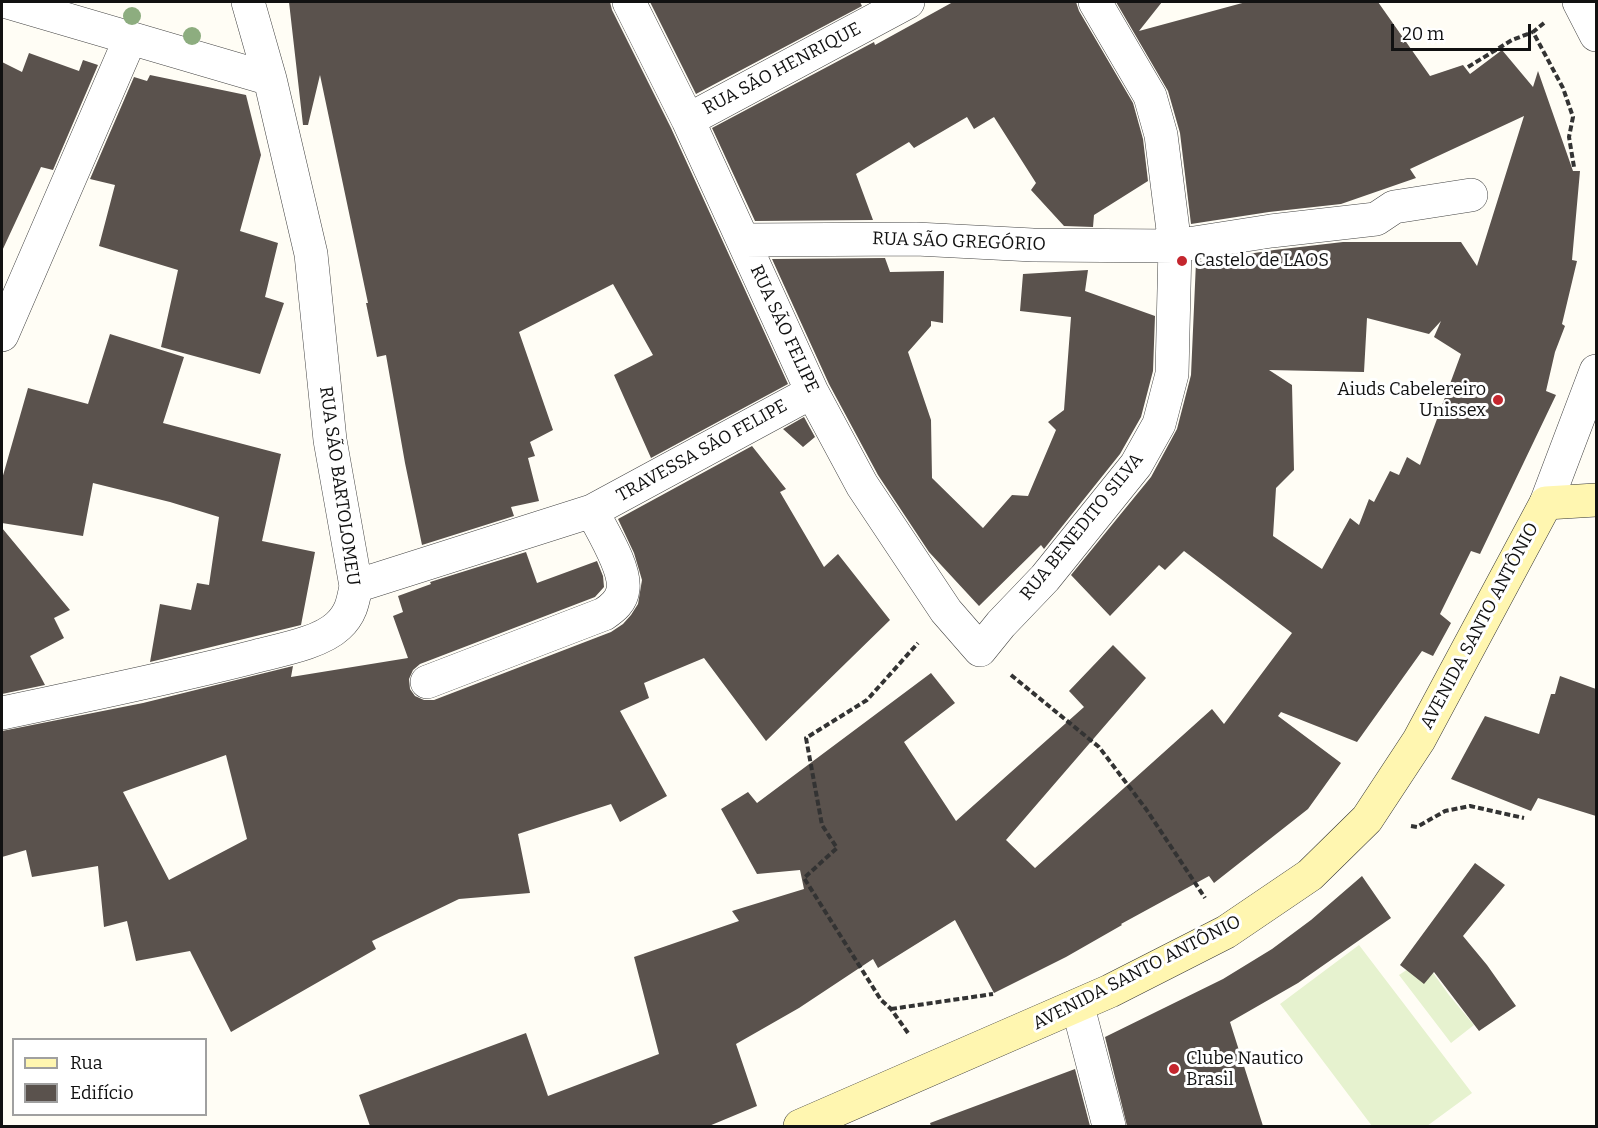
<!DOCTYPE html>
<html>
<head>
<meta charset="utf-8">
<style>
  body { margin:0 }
  #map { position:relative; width:1598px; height:1128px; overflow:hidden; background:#fffdf5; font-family:Bitter,serif }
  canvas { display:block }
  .frame { position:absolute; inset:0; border:3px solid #111; pointer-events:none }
  .legend { position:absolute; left:12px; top:1038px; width:195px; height:78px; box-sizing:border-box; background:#fff; border:2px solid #a0a0a0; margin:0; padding:8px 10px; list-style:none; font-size:18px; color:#111 }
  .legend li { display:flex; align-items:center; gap:12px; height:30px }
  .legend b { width:30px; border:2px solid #a0a0a0 }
  .scale { position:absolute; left:1391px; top:24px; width:140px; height:27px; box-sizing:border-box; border:3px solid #111; border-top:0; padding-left:8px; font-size:18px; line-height:21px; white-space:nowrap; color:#111; -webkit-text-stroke:4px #fff; paint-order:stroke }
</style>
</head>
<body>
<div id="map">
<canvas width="1598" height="1128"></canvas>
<div class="frame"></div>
<ul class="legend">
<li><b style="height:8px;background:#fff6b0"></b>Rua</li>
<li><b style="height:16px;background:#5a524d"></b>Edifício</li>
</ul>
<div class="scale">20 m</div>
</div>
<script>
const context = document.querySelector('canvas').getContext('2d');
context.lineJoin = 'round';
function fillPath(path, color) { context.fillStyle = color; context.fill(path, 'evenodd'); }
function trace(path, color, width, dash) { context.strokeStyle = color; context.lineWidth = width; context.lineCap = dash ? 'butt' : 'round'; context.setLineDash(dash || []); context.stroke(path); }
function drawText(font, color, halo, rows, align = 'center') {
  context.font = font + ' Bitter,serif'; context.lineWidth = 6; context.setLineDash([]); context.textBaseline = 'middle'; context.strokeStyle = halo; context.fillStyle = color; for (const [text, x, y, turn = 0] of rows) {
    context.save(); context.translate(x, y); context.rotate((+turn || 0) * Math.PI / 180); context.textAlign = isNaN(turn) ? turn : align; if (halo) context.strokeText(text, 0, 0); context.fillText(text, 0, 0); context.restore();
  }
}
const pitch = new Path2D(`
  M1359,945L1472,1093L1427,1126H1372L1280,1004Z
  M1423,959L1449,995L1474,1025L1451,1043L1399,975Z`);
const building = new Path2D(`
  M289,2H610L612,10L671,128L788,384L651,458L614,375L653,355L613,284L519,332L553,430L530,442L535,456L528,458L539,501L511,507L514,516L422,545L405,463L386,355L377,357L366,303H368L320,75L308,125H303Z
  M650,2H860L862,6L696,94Z
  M953,2H1076L1079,11L1133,103L1143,139L1148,181L1094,215L1093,227L1064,226L1031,190L1036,183L994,117L974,129L967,117L914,148L909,142L856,174L873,220L755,221L712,128L874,42L875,45Z
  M1116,2H1162L1139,31L1246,2H1378L1430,76L1463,65L1470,74L1502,50L1533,87L1538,71L1573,171H1580L1572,260L1577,261L1562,324L1565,326L1555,352L1546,391L1556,395L1480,554L1471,551L1440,614L1451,623L1433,656L1422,651L1357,742L1281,712L1278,716L1341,763L1308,809L1214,883L1209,876L1121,924L1122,925L1066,957L994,993L955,920L878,968L873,959L799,1008L736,1044L757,1106L709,1126H370L359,1095L526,1033L548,1096L659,1054L634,957L739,921L732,911L804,889L800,870L757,874L721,809L748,792L757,803L931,673L955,703L904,742L956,821L1084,707L1069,691L1113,645L1146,678L1006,840L1035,868L1212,709L1224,724L1292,633L1184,551L1165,570L1159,565L1110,616L1071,575L1151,477L1177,429L1191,375L1196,262L1274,250L1343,242H1461L1477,266L1524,116L1410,169L1416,178L1341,204L1269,212L1191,224L1180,133L1168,91ZM1367,318L1429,334L1441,321L1434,337L1461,354L1420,465L1407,457L1399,475L1390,471L1374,502L1369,499L1359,525L1350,518L1322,569L1273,536L1276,488L1294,470L1292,385L1269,370L1364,372Z
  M29,53L79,71L83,60L98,65L53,170L41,167L2,251V62L22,72Z
  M150,75L246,95L261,155L240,231L278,243L265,297L284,303L260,374L161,347L178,270L99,246L115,185L90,179L134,77L147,81Z
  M885,258L890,272L944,271L943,323L931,321V326L908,352L931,420L932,478L983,528L1012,495L1028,496L1056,430L1048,422L1064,410L1071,317L1020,311L1023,274L1088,270L1085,291L1155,316L1153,371L1141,417L1120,454L1044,549L1041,545L979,606L929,552L878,475L829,384L772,259Z
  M110,334L184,357L163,423L281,454L262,541L315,552L301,625L150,662L160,604L191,610L197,583L209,585L219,517L170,502L93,483L83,536L2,523V479L28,388L88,404Z
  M804,417L815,437L803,447L783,429Z
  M752,446L786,489L780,492L824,567L838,554L890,620L766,741L704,658L644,683L649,698L620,711L667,796L620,822L611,804L518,834L530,893L459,899L372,941L376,949L231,1032L190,951L136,961L127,921L104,927L98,866L32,877L26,850L2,857V731L143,703L293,666L291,677L408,658L393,616L403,612L398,596L431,584L430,582L526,552L537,583L597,561L603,576L604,587L595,597L420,664L413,670L409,679L410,689L415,696L424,700H434L611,632L623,624L631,615L638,604L642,580L634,553L618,519ZM226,755L247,839L169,880L123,792Z
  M2,528L70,610L54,618L64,638L30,656L45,685L2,694Z
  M1560,676L1596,689V816L1538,798L1531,811L1451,779L1485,716L1539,734L1551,694H1555Z
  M1475,863L1505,885L1463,936L1487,965L1516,1006L1479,1031L1434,972L1424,984L1400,965Z
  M1362,876L1391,918L1298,983L1230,1022L1263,1126H1127L1105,1037L1223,979L1272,949L1311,920Z
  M1075,1069L1090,1126H931L930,1123Z`);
const path = new Path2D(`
  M1544,23L1533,32L1563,88L1573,117L1569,137L1574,167
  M1468,67L1512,40L1533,32
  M1011,675L1099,747L1146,809L1205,898
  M1411,826L1417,827L1445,811L1470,806L1524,818
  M891,1009L993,994
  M908,1033L891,1009L881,1000L804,878L837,848L822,825L806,738L867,700L918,643`);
const minor = new Path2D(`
  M7,2L270,79
  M629,2L688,120L812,392L862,485L946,611L980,650L1001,624L1045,578L1136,465L1159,424L1172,374L1175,246L1161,135L1150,96L1095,2
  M688,120L908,2
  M743,240L916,239L1033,245L1175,246L1271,231L1376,219L1394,207L1471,195
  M2,335L130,39
  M356,586L592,511L812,392
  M427,682L604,614C613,608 622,601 623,589C626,568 602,531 592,511
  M2,713C87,695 172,678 257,656C280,650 320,643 338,626C351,614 353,602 356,586L330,440L311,254L270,79L248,2
  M1078,1007L1109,1126`);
const tertiary = new Path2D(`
  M1579,2L1596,35
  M1546,503L1596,371`);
const secondary = new Path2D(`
  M800,1126L1110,991L1226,932L1310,875L1367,819L1419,740L1546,503L1596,500`);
const trees = [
  [132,16],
  [192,36]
];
const markers = [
  [1182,261,6,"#c4262e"],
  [1498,400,6,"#c4262e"],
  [1174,1069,6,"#c4262e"]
];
const streetNames = [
  ["RUA SÃO HENRIQUE",782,69,-28],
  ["RUA SÃO GREGÓRIO",959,242,2],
  ["RUA SÃO FELIPE",784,329,65],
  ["TRAVESSA SÃO FELIPE",702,451,-29],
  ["RUA SÃO BARTOLOMEU",339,486,82],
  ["RUA BENEDITO SILVA",1082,527,-51],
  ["AVENIDA SANTO ANTÔNIO",1480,626,-62],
  ["AVENIDA SANTO ANTÔNIO",1137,973,-27]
];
const poiNames = [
  ["Castelo de LAOS",1194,261],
  ["Aiuds Cabelereiro",1486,390,"right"],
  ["Unissex",1486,411,"right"],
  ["Clube Nautico",1186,1059],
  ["Brasil",1186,1080]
];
fillPath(pitch, '#e6f2cf');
fillPath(building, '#5a524d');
trace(minor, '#444', 34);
trace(tertiary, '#444', 34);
trace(secondary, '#333', 34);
trace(path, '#333', 4, [6, 3]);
trace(minor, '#fff', 33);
trace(tertiary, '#fff', 33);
trace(secondary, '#fff6b0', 33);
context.fillStyle = '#8dad7f';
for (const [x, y] of trees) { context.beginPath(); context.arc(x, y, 9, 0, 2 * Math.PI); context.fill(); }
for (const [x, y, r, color] of markers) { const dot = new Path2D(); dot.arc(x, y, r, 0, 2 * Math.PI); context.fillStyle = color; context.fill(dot); trace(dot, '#fff', 2); }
drawText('18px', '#111', '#fff', streetNames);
drawText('18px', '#111', '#fff', poiNames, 'left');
</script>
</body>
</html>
